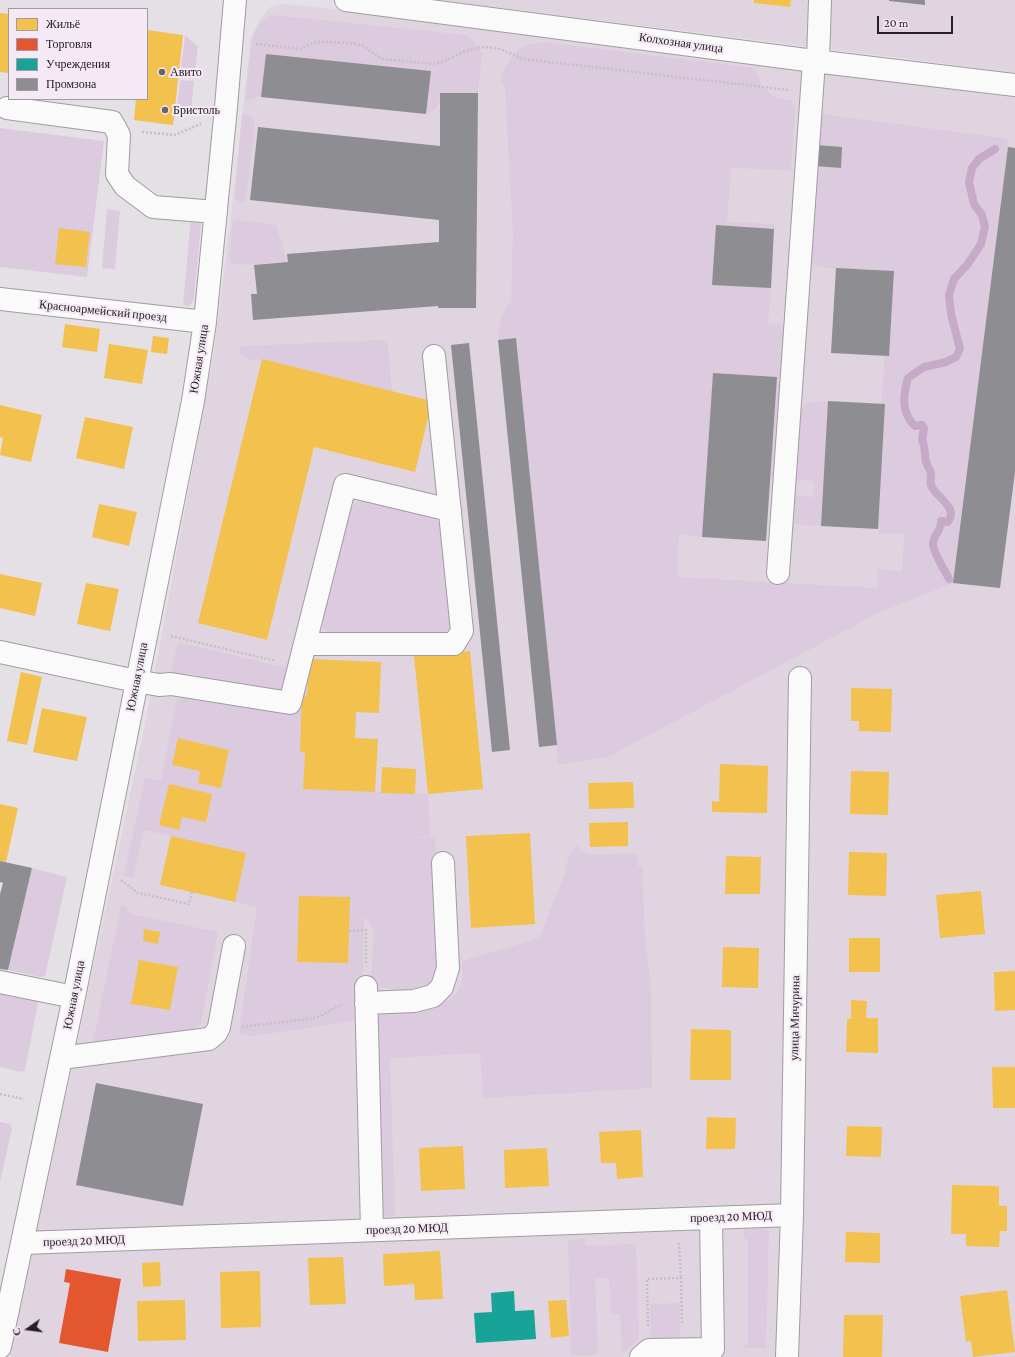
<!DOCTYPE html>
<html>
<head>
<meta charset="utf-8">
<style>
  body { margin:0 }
  #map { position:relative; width:1015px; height:1357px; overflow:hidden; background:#e5dfe6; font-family:"Crimson Pro",serif }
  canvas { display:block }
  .legend { position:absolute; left:8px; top:8px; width:140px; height:92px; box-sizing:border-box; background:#f6e9f6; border:1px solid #a299a2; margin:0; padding:5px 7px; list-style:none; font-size:12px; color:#242025 }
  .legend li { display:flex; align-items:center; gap:8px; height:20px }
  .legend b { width:20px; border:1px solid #a299a2 }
  .north { position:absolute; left:8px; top:1309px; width:40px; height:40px; -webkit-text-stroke:3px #f6e9f6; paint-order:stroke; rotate:256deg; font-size:11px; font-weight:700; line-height:16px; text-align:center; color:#242025 }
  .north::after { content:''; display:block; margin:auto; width:14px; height:18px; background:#242025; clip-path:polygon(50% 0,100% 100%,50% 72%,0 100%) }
  .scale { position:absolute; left:877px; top:16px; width:76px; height:18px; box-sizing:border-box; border:2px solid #242025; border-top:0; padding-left:5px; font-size:12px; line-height:14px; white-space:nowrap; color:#242025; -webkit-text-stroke:3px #f6e9f6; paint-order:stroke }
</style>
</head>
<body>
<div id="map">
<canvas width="1015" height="1357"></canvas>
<ul class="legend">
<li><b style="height:11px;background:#f2c14e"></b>Жильё</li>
<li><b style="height:11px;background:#e4572e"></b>Торговля</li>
<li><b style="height:11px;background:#17a398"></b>Учреждения</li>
<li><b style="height:11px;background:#8d8d92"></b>Промзона</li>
</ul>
<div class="north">С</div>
<div class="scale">20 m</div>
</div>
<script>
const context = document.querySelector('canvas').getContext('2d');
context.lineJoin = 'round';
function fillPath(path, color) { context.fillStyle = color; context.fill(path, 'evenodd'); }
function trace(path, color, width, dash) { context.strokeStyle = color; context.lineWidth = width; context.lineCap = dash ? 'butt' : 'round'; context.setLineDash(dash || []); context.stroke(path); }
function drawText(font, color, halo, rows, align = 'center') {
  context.font = font + ' "Crimson Pro",serif'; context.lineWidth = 4; context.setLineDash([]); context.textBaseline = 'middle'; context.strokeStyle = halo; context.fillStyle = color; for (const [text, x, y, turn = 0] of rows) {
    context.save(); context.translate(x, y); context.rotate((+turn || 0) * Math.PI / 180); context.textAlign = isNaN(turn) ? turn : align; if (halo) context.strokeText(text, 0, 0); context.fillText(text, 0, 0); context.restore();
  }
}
const built = new Path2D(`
  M438,0H1015V73L941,63Z
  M284,4L418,18L1015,97V1357H10L144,730L213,358L230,226L251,38L260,20L270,7Z`);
const green = new Path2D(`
  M273,15L466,35C472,40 480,46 482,54L478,93H441C440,102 437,111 427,112L431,71L266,54L262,95L247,101L245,99L252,37L259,25L268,17Z
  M185,36L198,46L195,71L181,69Z
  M553,43L754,68L759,77L761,85L772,96L792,101L795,107V115L791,170L731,168L727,222L774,224V229L716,225L771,288L768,323L779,324L785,328L776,478H770L777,377L713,373L702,537L679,534L677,577L878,588V569L902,571L904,533H880L878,529L885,404H881L885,356H889L894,271C869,268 830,272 808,263L820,114L1003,138L1007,140L1008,147L953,583L878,613L610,756L558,765L557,745L498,331L502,316L511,301L513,233L505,88C504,86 502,83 501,80C500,72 515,51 522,47C531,42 544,43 553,43Z
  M180,80L194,81L191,111L177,110Z
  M242,114H247L253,117L255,126L246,199L245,201L239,202L235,199V195Z
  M0,128L104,141L87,277L0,267Z
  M107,209L120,211L115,269L102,268Z
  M191,217L200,221L201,224L194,298L193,301L189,306L183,305Z
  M238,220L276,225L287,262L238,265L229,262L233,221Z
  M383,340L388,345L392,391L262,359C252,361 244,360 239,350L242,346Z
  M828,401L821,526L794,524L792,521L793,499L796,496L813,497L814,481L794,480L799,409C808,401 817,401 828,401Z
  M364,501L426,516L438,521L444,528L451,628L446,635L332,636L323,628L322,618L347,512L355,503Z
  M178,642L287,668L289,673L282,694L203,683L204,676L187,673L185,681L169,678Z
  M309,659L307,696H302L300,752L305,753L303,788L428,794L430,836L394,839L435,837L441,956L436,973L431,985L404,991L390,989L377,986L371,979L374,932L369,922L364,916L362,1020L252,1036L239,1033L257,907L235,902L246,853L144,830L133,878L124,876L145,778L161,781L176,701L182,698L290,713Z
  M578,845L582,852L590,855L637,853L638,866H642L645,938L651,989L652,1088L483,1098L480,1053L390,1058L395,1216H383L379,1212L376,1015L380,1010C405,1009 458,1013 462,979C463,974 462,967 462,961L539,938L564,876L569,854Z
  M32,868L67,877L45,976L41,977L8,970Z
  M121,905L125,906L131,914L218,932L201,1024L196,1029L189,1032L93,1043Z
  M0,993L37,1001L38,1003L25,1070L22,1072L0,1067Z
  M0,1122L10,1124L12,1128L0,1182Z
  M749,1226L760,1227L769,1231L766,1348H744V1346L748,1344V1240L744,1238V1228Z
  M585,1239L586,1246L636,1244L639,1338L622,1354L620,1314H611L609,1278L595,1279L598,1353L590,1356H571L568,1240Z
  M680,1303V1342L651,1343L650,1304Z`);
const homes = new Path2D(`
  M754,0H791L790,7L754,3Z
  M0,13L9,14V73L0,72Z
  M147,30L183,35L173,125L134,120L136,99H147Z
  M59,228L90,232L86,267L55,264Z
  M65,324L100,329L97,352L62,347Z
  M153,336L169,338L167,354L151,352Z
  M109,344L148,350L142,384L104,378Z
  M262,359L432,401L415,472L314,447L267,640L198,623Z
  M0,405L42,415L31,462L0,455L3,438L0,437Z
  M85,417L133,427L124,469L76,458Z
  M99,504L137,512L129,546L92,537Z
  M0,574L42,583L35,616L0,608Z
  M86,583L119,589L110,631L77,624Z
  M470,651L483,789L428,794L414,656Z
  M309,659L381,662L379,713L356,712L355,738L378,739L375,792L303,789L305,753L300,752L302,695L307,696Z
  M21,672L42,677L27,745L7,741Z
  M851,688L892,689L891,732L859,731V721H851Z
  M42,708L87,717L77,761L33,752Z
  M178,738L229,750L221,788L198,783L200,771L172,765Z
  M720,764L768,766L767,813L712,812V801L719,802Z
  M382,767L416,769L415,794L381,793Z
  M851,771L889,772L888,815L850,814Z
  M633,782L634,808L589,809L588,783Z
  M169,784L212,794L206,822L182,817L179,830L159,825Z
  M0,804L18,808L6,862L0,861Z
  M628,822V846L590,847L589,823Z
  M530,833L535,924L471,928L466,836Z
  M171,836L246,853L235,902L160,885Z
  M849,852L887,853L886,896L848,895Z
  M726,856L761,857L760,894H725Z
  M981,891L985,934L940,938L936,895Z
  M299,896L350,897L348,963L297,962Z
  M144,929L160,932L158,944L143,941Z
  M849,938H880V972H849Z
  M723,947L759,948L758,988L722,987Z
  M139,960L178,967L170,1010L131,1004Z
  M1015,971V1010L995,1011L994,972Z
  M851,1000L867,1001L866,1018H878V1053L846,1052L847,1019H851Z
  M691,1029L731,1030V1080H690Z
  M992,1067H1015V1108H993Z
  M707,1117L736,1118L735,1149H706Z
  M847,1126L882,1127L881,1157L846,1156Z
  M641,1130L643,1177L617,1179L616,1163H601L599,1132Z
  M463,1146L465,1189L421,1191L419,1148Z
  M547,1148L549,1186L505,1188L504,1150Z
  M952,1185L999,1186V1206H1007V1231H1000L999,1247L966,1246V1234H951Z
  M846,1232L880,1233V1263L845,1262Z
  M440,1251L443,1299L415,1300L414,1284L384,1286L383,1254Z
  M343,1257L346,1304L310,1305L308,1258Z
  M160,1262L161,1286L143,1287L142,1263Z
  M260,1271L261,1327L221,1328L220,1272Z
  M1007,1290L1015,1352L973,1357L971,1341L966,1342L960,1296Z
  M185,1300L186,1340L138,1341L137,1301Z
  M566,1300L569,1336L551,1338L548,1301Z
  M844,1315H883L882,1357H843Z`);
const shops = new Path2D(`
  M66,1269L121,1279L108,1352L59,1343L70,1283L64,1282Z`);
const public = new Path2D(`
  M514,1291L515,1311L534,1310L536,1339L476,1343L474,1313L492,1312L491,1293Z`);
const industry = new Path2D(`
  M889,0H925V5L889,1Z
  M266,54L431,71L426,114L261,97Z
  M440,93H478L476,308H438V306L253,320L251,294H257L254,265L288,262L287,254L439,242V220L250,200L258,127L440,146Z
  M816,145L842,147L841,168L815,166Z
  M1008,147L1015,148V472L1000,588L953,583Z
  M716,225L774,229L771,288L712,285Z
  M836,268L894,271L889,356L831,353Z
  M516,338L557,745L539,747L498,340Z
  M469,343L510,750L492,752L451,345Z
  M713,373L777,377L766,541L702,537Z
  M828,401L885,404L878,529L821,526Z
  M0,861L32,868L8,970L0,969V894L3,883L0,882Z
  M96,1083L203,1104L183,1206L76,1185Z`);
const stream = new Path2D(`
  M949,579C945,570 933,553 933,544C933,535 942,530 941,521L948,522C959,507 936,498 931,485C930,482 931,477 931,473C930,469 927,466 926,462C924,454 926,448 922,440L924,428L922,425L915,426C901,413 903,395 908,378L924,367L946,362L956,357L960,349L951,314L949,295L954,279L967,265L981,244L985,227L982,215L974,204L969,182L972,168L979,159L995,149`);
const path = new Path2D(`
  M256,44L301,49L309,44L319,42L352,43L363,46L382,59L434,64L445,61L463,52L482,47L497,48L510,53L523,59L789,90
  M142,132L174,135L201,124
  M171,636L276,661
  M121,880L138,893L189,904L192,892
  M349,931L366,930V963
  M242,1027L316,1018L343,1004
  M0,1094L24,1099
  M679,1243L681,1278
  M648,1326L647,1279L681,1278L682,1325`);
const minor = new Path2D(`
  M346,0L814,61L1015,85
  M818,61L820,0
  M7,108L112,122L119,135L117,174L125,186L153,207L216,212
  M0,299L205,322
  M778,573L814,61
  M305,644H454L462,631L434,356
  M0,652L136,681L159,685L171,684L290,703L345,485L450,510
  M0,982L74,997
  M366,987L372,1230
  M366,1003L414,1001L433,996L442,987L448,968L443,863
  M61,1058L209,1039L216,1033L219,1027L234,946
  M23,1243L792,1215
  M0,1347L74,997L193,401L205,322L226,107L235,0
  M641,1357L649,1350L713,1349L711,1218
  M787,1357L792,1215L800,678`);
const markers = [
  [162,72,4,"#686369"],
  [165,110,4,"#686369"]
];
const streetNames = [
  ["Колхозная улица",681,43,8],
  ["Красноармейский проезд",103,311,6],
  ["Южная улица",199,359,-81],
  ["Южная улица",137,677,-79],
  ["Южная улица",74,995,-79],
  ["улица Мичурина",795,1018,-89],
  ["проезд 20 МЮД",731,1217,-2],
  ["проезд 20 МЮД",407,1229,-2],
  ["проезд 20 МЮД",84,1241,-2]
];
const poiNames = [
  ["Авито",170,72],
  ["Бристоль",173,110]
];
fillPath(built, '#e0d4e1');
fillPath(green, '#dccbde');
fillPath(homes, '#f2c14e');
fillPath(shops, '#e4572e');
fillPath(public, '#17a398');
fillPath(industry, '#8d8d92');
trace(stream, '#c6abc8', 8);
trace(minor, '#a09ca1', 24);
trace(path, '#c3c1c3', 2.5, [2, 2]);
trace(minor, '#fbfafb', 22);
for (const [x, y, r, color] of markers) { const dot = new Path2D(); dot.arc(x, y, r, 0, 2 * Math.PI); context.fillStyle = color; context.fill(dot); trace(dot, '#f6e9f6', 1.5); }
drawText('12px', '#242025', '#f6e9f6', streetNames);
drawText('12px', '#242025', '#f6e9f6', poiNames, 'left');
</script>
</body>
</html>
